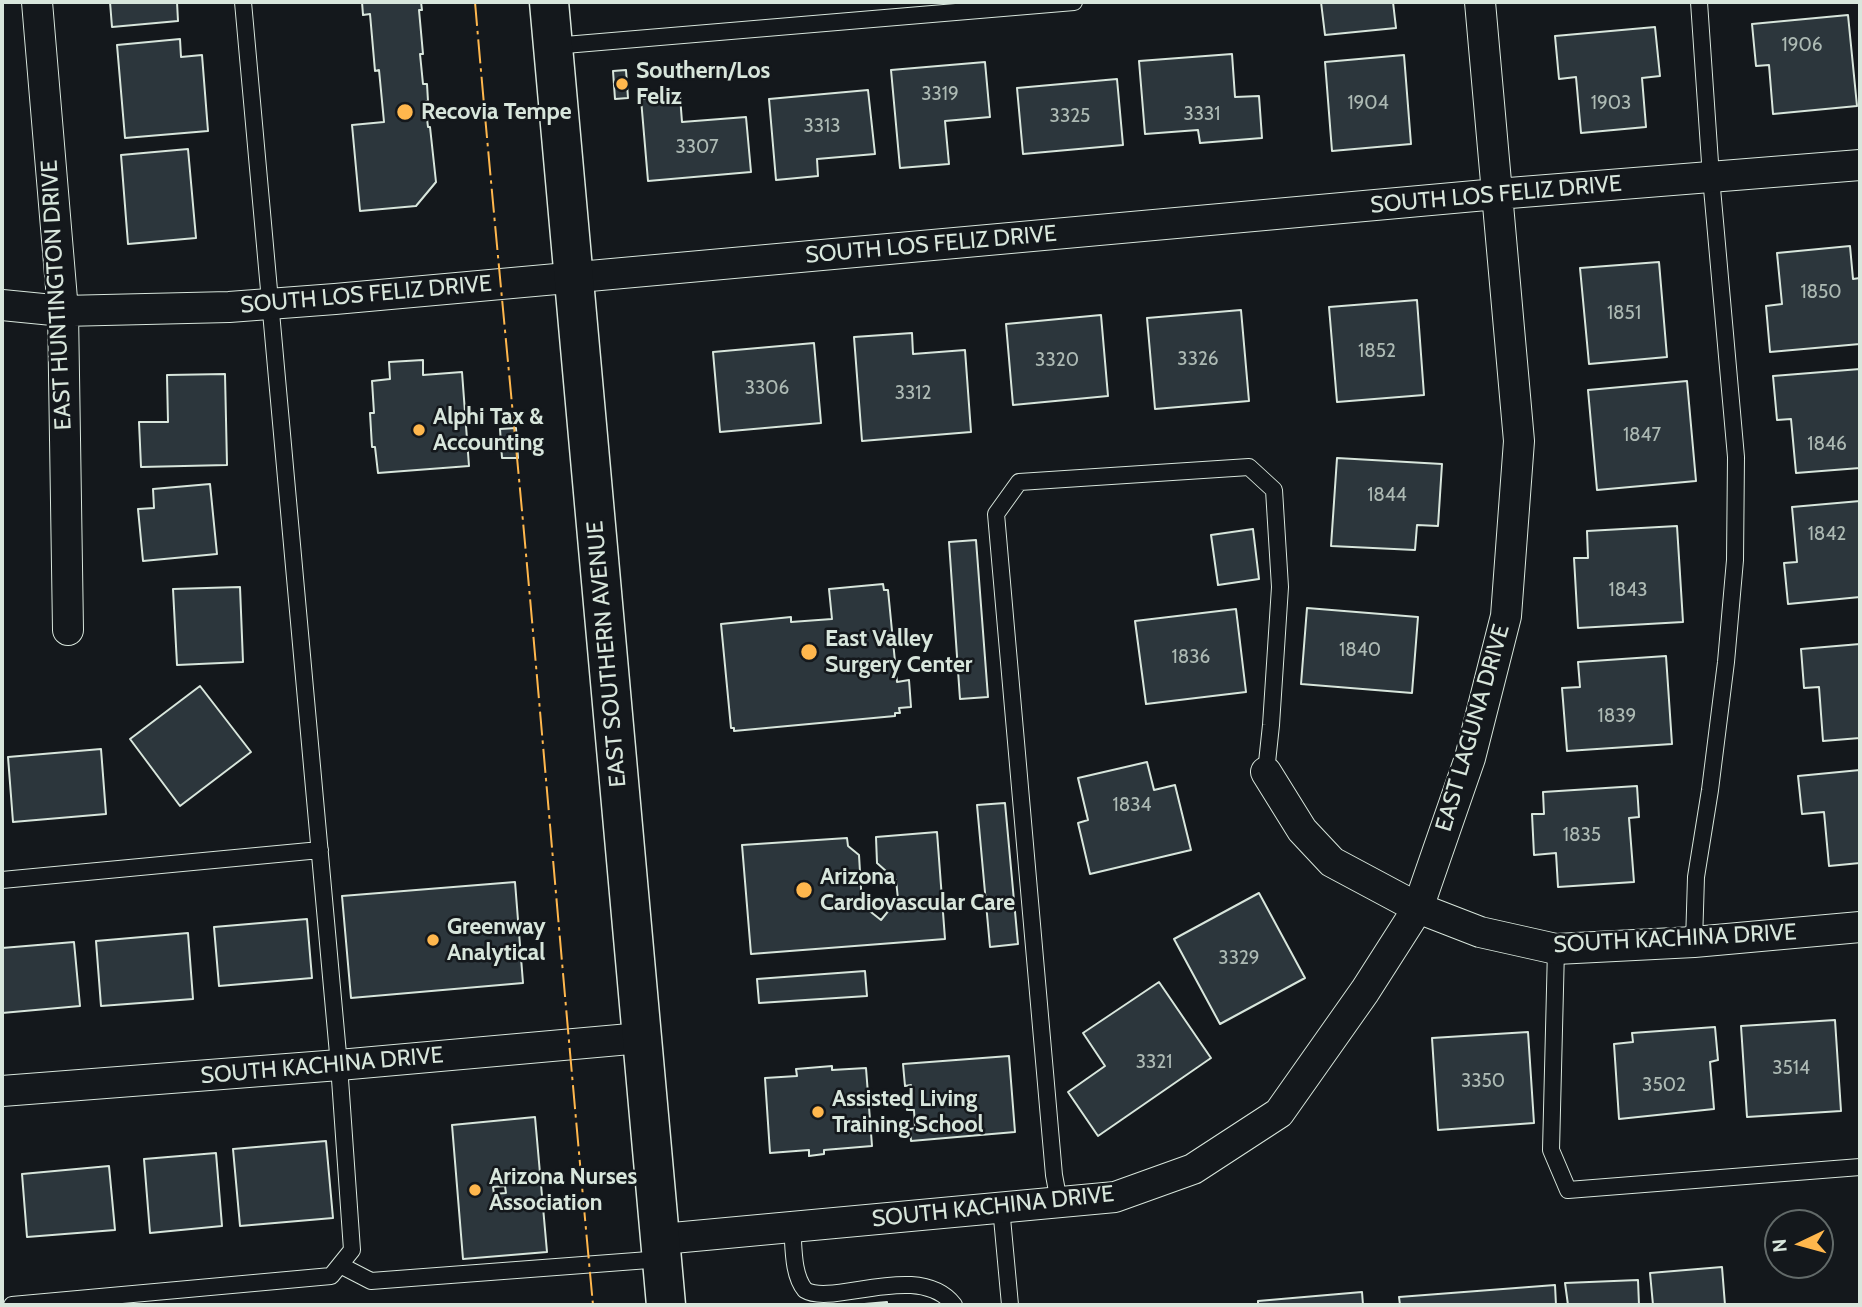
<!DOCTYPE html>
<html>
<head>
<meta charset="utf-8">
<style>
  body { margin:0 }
  #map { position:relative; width:1862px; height:1307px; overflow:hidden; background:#14181c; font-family:Cabin,sans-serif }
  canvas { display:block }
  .frame { position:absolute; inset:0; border:4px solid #d8e6dc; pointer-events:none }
  .north { position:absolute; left:1764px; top:1209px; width:70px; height:70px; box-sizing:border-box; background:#14181c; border:2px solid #626a69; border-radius:50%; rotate:265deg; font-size:19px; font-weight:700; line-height:28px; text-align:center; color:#d8e6dc }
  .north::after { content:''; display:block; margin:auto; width:24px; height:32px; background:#ffb74d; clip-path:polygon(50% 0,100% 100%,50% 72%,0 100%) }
</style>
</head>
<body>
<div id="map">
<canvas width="1862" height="1307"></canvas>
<div class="frame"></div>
<div class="north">N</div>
</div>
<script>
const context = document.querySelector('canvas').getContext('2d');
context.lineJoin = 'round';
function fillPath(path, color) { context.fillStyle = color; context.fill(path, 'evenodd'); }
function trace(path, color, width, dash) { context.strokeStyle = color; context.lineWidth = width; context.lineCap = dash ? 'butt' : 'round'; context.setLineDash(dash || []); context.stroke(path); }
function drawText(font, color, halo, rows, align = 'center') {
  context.font = font + ' Cabin,sans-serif'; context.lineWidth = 5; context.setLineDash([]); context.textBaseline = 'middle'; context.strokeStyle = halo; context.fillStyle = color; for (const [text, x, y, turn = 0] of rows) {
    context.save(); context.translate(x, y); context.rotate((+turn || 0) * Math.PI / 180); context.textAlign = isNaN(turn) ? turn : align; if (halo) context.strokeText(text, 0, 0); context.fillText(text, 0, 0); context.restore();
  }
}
const building = new Path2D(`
  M110,2H177L178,21L112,27Z
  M362,2H421L422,10H419L423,54H420L423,84H427L428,101L425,102L428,127H430L436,182L416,206L360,211L352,125L384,122L379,70L375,71L370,14L363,15Z
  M1321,2H1393L1396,28L1325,35Z
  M1848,15L1857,106L1773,114L1769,65L1756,66L1752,24Z
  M1655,27L1660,76L1642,78L1646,127L1581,133L1576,77L1559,79L1555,36Z
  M180,39L181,57L202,55L208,131L125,138L117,45Z
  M1232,54L1235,97L1259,96L1262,138L1200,143L1198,130L1145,134L1139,61Z
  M1404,55L1411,144L1332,151L1325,62Z
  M985,62L990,117L945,121L949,164L900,168L891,70Z
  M626,70L628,98L615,99L613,71Z
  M1117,79L1123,145L1023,154L1017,88Z
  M868,90L875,154L817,159L818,176L776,180L769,99Z
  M680,96L682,122L746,117L751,172L648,181L641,99Z
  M188,149L196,238L128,244L121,155Z
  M1850,246L1853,279L1860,278V344L1770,352L1766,306L1782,304L1777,253Z
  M1659,262L1667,357L1589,364L1580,268Z
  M1417,300L1424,395L1337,402L1329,307Z
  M1241,310L1249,401L1155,409L1147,318Z
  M1101,315L1108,396L1013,405L1006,324Z
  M912,333L913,354L965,350L971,432L862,441L854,337Z
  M814,343L821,423L720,432L713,352Z
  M423,360V375L462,372L469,466L378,473L375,447H372L370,413H374L372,381L390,379L389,362Z
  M1860,369V468L1796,473L1791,419L1777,420L1773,376Z
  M225,374L227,465L141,467L139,422H168L167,375Z
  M1687,381L1696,481L1597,490L1588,390Z
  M516,428L518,458H502L500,429Z
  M1337,458L1442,464L1438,526L1417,525L1415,550L1331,546Z
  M210,484L217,554L143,561L138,509L154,508L153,489Z
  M1860,501V597L1788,604L1784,563L1797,562L1792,507Z
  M1677,526L1683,622L1578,628L1574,558H1588L1587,531Z
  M1253,529L1259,579L1218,585L1211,535Z
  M976,540L988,697L960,699L949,542Z
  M883,584L884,590H888L897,682L909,680L911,707L899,708L900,713H895V716L734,731V728H731L721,624L791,617V622L832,619L829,589Z
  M240,587L243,662L177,665L173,589Z
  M1307,608L1418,617L1412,693L1301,684Z
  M1236,609L1246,692L1146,704L1135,621Z
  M1860,644V738L1823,741L1819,687L1804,688L1801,649Z
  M1666,656L1672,744L1567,751L1562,688L1580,687L1578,662Z
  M200,686L251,752L180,806L130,739Z
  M101,749L106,814L13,822L8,757Z
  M1147,762L1154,790L1175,785L1191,850L1090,874L1078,823L1088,820L1078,778Z
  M1860,770V863L1829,866L1824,812L1802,814L1798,776Z
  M1637,786L1639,817L1629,818L1634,882L1558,887L1556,853L1534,855L1532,814H1544L1543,792Z
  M1005,803L1018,944L990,947L977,805Z
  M937,832L945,939L751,954L742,845L847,838L848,846L859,855L862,905L881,920L898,899L896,880L877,863L876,837Z
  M515,882L523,983L351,998L342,896Z
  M1259,893L1305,978L1220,1024L1174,939Z
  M307,919L312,978L219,986L214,927Z
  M188,933L193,999L101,1006L96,941Z
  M74,942L80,1006L2,1013V948Z
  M865,971L867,996L759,1003L757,979Z
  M1159,982L1211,1058L1098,1136L1068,1092L1105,1066L1083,1033Z
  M1835,1020L1841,1111L1747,1117L1741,1026Z
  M1715,1027L1718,1060L1710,1062L1714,1109L1619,1119L1614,1044L1633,1042L1632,1033Z
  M1528,1032L1534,1123L1438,1130L1432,1038Z
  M1009,1056L1015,1132L911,1141L910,1129L915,1128L914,1110H907V1103H912L911,1085L905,1086L903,1064Z
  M832,1066V1070L866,1068L872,1146L824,1150V1154L809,1156V1150L770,1153L765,1078L797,1076L796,1069Z
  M535,1117L547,1252L463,1259L452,1125ZM505,1186L506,1193L494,1194L493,1187Z
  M326,1141L333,1218L240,1226L233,1149Z
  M216,1153L222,1226L150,1233L144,1159Z
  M109,1166L115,1230L27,1237L22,1174Z
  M1722,1267L1725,1305H1653L1650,1273Z
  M1638,1280L1639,1305H1568L1565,1283Z
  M1555,1285L1556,1305H1400L1399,1297Z
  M1362,1292L1363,1305H1258V1301Z
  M887,1302V1305H853Z`);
const service = new Path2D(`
  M553,46L1074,2
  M2,880L320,850
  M1694,942L1696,877L1710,790L1726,662L1735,560L1736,457L1711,177L1699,2
  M1556,949L1551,1150L1568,1190L1860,1167
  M1059,1202L1054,1175L996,514L1019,482L1249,467L1274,490L1280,587L1271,725L1266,772
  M1001,1207L1010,1305
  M792,1226C794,1246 792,1274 805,1290C833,1307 919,1260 954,1305
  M340,1265L371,1281L662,1259
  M12,1305L331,1276L352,1250L339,1065L243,2`);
const minor = new Path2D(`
  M37,2L63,311L68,630
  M2,305L63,311L229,307L335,299L1497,194L1860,165
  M1266,772L1302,830L1332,862L1418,908L1480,932L1556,949L1694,942L1860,927
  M2,1091L339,1065L641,1038
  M662,1239L1115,1197L1193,1169L1279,1113L1365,991L1418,908L1470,758L1506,616L1519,441L1480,2`);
const secondary = new Path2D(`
  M549,2L666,1305`);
const power = new Path2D(`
  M475,2C492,201 512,399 530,598C551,834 571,1070 593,1305`);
const markers = [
  [622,84,7,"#ffb74d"],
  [405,112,9,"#ffb74d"],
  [419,430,7,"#ffb74d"],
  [809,652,9,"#ffb74d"],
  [804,890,9,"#ffb74d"],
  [433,940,7,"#ffb74d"],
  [818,1112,7,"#ffb74d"],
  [475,1190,7,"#ffb74d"]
];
const numberNames = [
  ["1906",1802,45],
  ["3319",940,94],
  ["1904",1368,103],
  ["1903",1611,103],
  ["3331",1202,114],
  ["3325",1070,116],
  ["3313",822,126],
  ["3307",697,147],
  ["1850",1821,292],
  ["1851",1624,313],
  ["1852",1377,351],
  ["3326",1198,359],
  ["3320",1057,360],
  ["3306",767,388],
  ["3312",913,393],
  ["1847",1642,435],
  ["1846",1827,444],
  ["1844",1387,495],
  ["1842",1827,534],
  ["1843",1628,590],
  ["1840",1360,650],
  ["1836",1191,657],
  ["1839",1617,716],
  ["1834",1132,805],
  ["1835",1582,835],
  ["3329",1239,958],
  ["3321",1154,1062],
  ["3514",1791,1068],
  ["3350",1483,1081],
  ["3502",1664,1085]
];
const poiNames = [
  ["Southern/Los",636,71],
  ["Feliz",636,97],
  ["Recovia Tempe",421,112],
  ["Alphi Tax &",433,417],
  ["Accounting",433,443],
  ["East Valley",825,639],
  ["Surgery Center",825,665],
  ["Arizona",820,877],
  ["Cardiovascular Care",820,903],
  ["Greenway",447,927],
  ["Analytical",447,953],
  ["Assisted Living",832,1099],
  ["Training School",832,1125],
  ["Arizona Nurses",489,1177],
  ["Association",489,1203]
];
const streetNames = [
  ["SOUTH LOS FELIZ DRIVE",1496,195,-5],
  ["SOUTH LOS FELIZ DRIVE",931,245,-5],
  ["EAST HUNTINGTON DRIVE",57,295,-93],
  ["SOUTH LOS FELIZ DRIVE",366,295,-5],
  ["EAST SOUTHERN AVENUE",607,654,-95],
  ["EAST LAGUNA DRIVE",1473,728,-74],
  ["SOUTH KACHINA DRIVE",1675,939,-3],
  ["SOUTH KACHINA DRIVE",322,1066,-5],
  ["SOUTH KACHINA DRIVE",993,1207,-6]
];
fillPath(building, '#2c363c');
trace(building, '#d8e6dc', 2);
trace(service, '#d8e6dc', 18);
trace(minor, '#d8e6dc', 32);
trace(secondary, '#d8e6dc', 41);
trace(service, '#14181c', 16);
trace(minor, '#14181c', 30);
trace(secondary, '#14181c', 38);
trace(power, '#ffb74d', 2, [24, 5, 3.5, 5]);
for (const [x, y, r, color] of markers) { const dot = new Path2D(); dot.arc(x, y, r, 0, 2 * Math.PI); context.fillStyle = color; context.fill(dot); trace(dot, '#14181c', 2.5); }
drawText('19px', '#adbab4', null, numberNames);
drawText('bold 23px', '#d8e6dc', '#14181c', poiNames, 'left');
drawText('23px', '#d8e6dc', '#14181c', streetNames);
</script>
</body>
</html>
